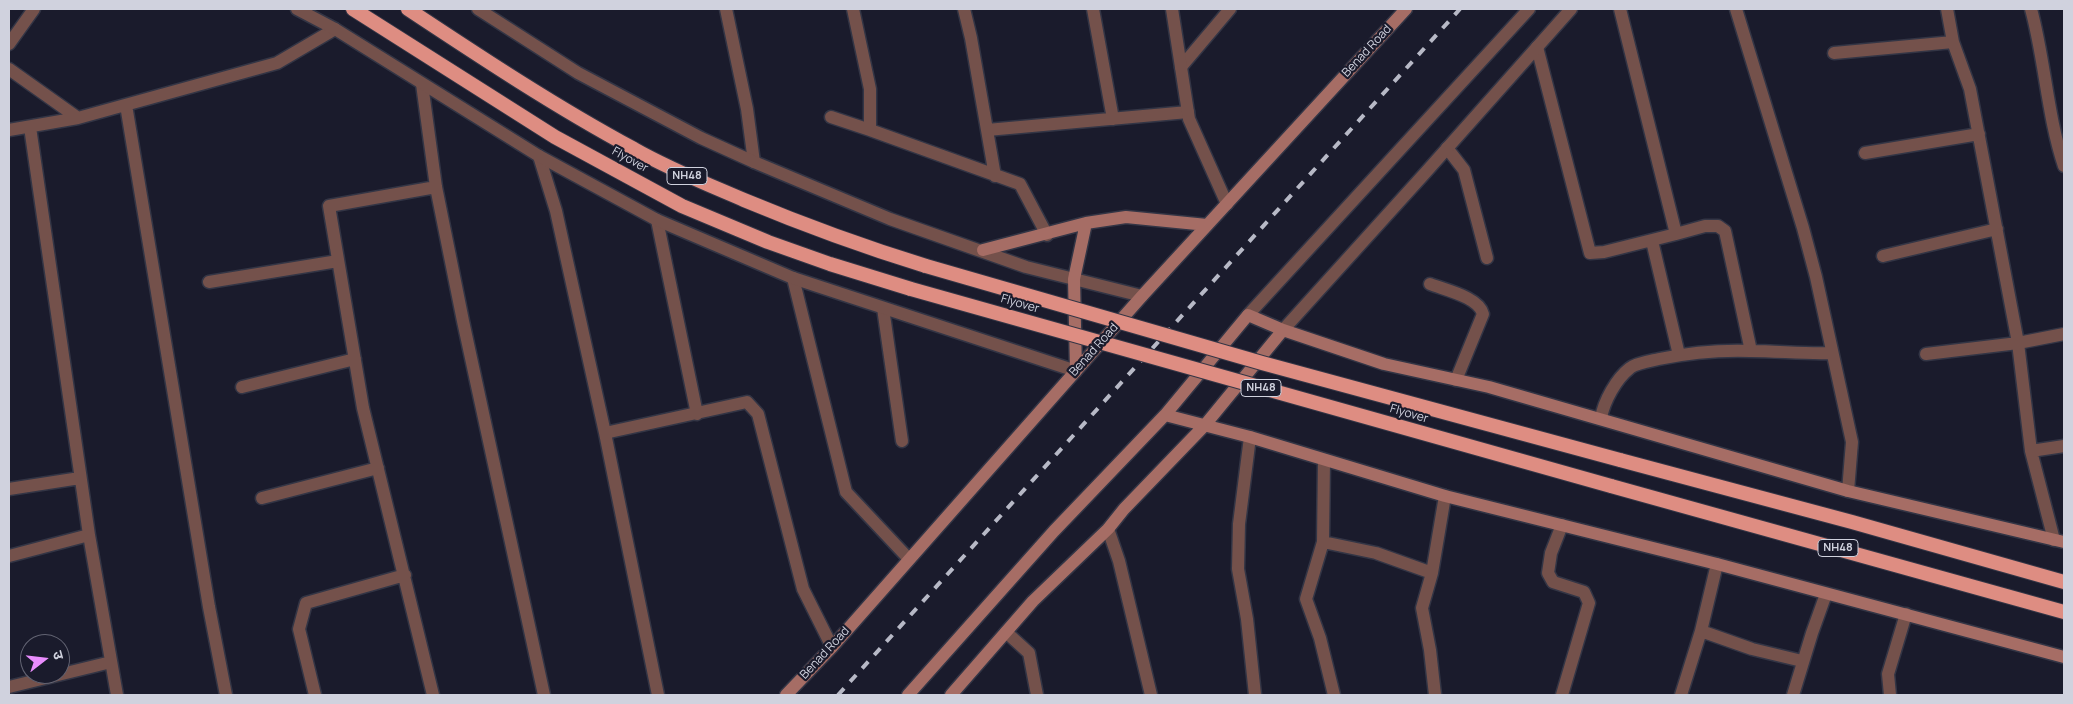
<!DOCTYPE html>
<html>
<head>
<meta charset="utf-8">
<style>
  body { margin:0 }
  #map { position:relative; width:2073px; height:704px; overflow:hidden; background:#1a1b2c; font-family:Manrope,"Noto Sans Devanagari",sans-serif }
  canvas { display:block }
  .frame { position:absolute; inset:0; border:10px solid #d0d2de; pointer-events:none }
  .north { position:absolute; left:20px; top:634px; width:50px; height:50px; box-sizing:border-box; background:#1a1b2c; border:1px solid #636473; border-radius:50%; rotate:74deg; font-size:14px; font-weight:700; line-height:20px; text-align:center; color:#d0d2de }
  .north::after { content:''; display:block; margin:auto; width:18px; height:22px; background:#e98dfd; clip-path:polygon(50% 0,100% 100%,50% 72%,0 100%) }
</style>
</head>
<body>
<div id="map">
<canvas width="2073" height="704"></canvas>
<div class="frame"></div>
<div class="north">उ</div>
</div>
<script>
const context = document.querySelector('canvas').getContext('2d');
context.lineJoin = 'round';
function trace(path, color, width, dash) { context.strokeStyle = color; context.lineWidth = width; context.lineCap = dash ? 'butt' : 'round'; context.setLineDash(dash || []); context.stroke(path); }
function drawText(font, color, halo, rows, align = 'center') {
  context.font = font + ' Manrope,sans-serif'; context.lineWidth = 4.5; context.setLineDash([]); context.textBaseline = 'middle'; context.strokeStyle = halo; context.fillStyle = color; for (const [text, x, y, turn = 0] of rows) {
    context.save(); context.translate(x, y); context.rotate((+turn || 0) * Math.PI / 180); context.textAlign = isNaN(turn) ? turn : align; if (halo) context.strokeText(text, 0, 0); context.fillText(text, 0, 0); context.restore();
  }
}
const minor = new Path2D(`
  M726,9L747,109L754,162
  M853,9L870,89V130L1020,184L1047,235
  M964,9L971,38L995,176
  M1093,9L1113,119
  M1736,9L1803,228L1816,277L1852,442L1848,491
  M1947,9L1953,42L1970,89L2018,343L2031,451L2054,540
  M2031,9C2045,60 2047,115 2064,166
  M9,44L34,9
  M1537,47L1590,253L1604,252L1676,234L1620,9
  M1834,53L1953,42
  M1181,67L1230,9
  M9,69L78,118
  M422,84L436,187L463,321L544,695
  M126,105L209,607L226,695
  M831,117L870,130
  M30,127L89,535L117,695
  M9,130L78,118L277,63L335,29
  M987,130L1188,112
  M1447,148L1464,170L1487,258
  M1865,153L1979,134
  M539,156L556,211L605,433L658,695
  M657,220L697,414
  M1676,234L1705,226H1718L1725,231L1751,351
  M1652,241L1679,355
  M1883,256L1997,229
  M793,278L846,492L909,559
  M209,282L338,261
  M1430,284C1445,290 1479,297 1483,314L1456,380
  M883,308L902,441
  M1926,354L2018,343L2064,334
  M242,387L355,359
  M1601,418C1604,401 1616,379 1630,368C1636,363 1650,361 1659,359C1688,353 1720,350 1750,351C1778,351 1804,354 1831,353
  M605,433L747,402L758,414L803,589L832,647
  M1250,437L1239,524L1238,569L1247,619L1255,695
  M2031,451L2064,446
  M1324,460L1323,542L1306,599L1320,638L1334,695
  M9,489L80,478
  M262,498L378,468
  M1562,525L1551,553L1548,573L1553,582L1584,592L1589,603L1562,695
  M1108,529L1119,561L1151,695
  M1323,542L1376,553L1432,573
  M9,556L89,535
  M1717,564L1701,631L1752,649L1802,661
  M1006,632L1029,653L1037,695
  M9,687L111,662
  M315,695L299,629L306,603L405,575
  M433,695L363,408L329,206L436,187
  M1435,695L1430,650L1422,608L1432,573L1445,496
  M1681,695L1701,631
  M1793,695L1812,633L1826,594
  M1890,695L1888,674L1906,614`);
const tertiary = new Path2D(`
  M297,9L335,29L539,156L657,220L793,278L1076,371
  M478,9L578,73L701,138L754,162L890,219L1026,267L1142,296
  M1172,9L1189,119L1227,204
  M1248,315L1529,9
  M1283,330L1426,172L1571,9`);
const secondary = new Path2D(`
  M983,250L1086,223L1126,217L1207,225
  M1076,371L1074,279L1086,223
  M1165,415L1250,437L1445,496L1717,564L2064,657
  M786,695L832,647L1142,296L1406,9
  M908,695L1054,531L1165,415L1248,315L1283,330L1384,364L1489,387L1848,491L2064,542
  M951,695L1033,601L1108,529L1124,509L1205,425L1283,330`);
const trunk = new Path2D(`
  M353,9L555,137L682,206L768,242L830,264L911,289
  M408,9C482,58 556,107 634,149C669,169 707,184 744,200C804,225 864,247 926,266
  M1620,460L1852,522L2064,582
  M1611,486L2064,612`);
const rail = new Path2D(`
  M838,695L1460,9`);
const trunkBridge = new Path2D(`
  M926,266L1262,363L1620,460
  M911,289L1611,486`);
const shields = [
  [687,176,40],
  [1261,388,40],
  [1838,548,40]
];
const shieldNames = [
  ["NH48",687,176],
  ["NH48",1261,388],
  ["NH48",1838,548]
];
const streetNames = [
  ["Benad Road",1367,51,-47],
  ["Flyover",630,160,29],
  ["Flyover",1020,304,16],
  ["Benad Road",1094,350,-48],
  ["Flyover",1409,414,16],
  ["Benad Road",825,653,-47]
];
trace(minor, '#333545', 15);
trace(tertiary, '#333545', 15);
trace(secondary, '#333545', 15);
trace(trunk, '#333545', 16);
trace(minor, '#74514b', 12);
trace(tertiary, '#74514b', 12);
trace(secondary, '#a66d65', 12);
trace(trunk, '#de8d82', 14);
trace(rail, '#b7b9c6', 4, [9, 9]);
trace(trunkBridge, '#333545', 16, []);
trace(trunkBridge, '#de8d82', 14);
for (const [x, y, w] of shields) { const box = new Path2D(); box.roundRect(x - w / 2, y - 8.5, w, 17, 4); context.fillStyle = '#1a1b2c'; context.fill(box); trace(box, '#d0d2de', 1); }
drawText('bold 11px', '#d0d2de', null, shieldNames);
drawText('12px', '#d0d2de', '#1a1b2c', streetNames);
</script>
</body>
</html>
